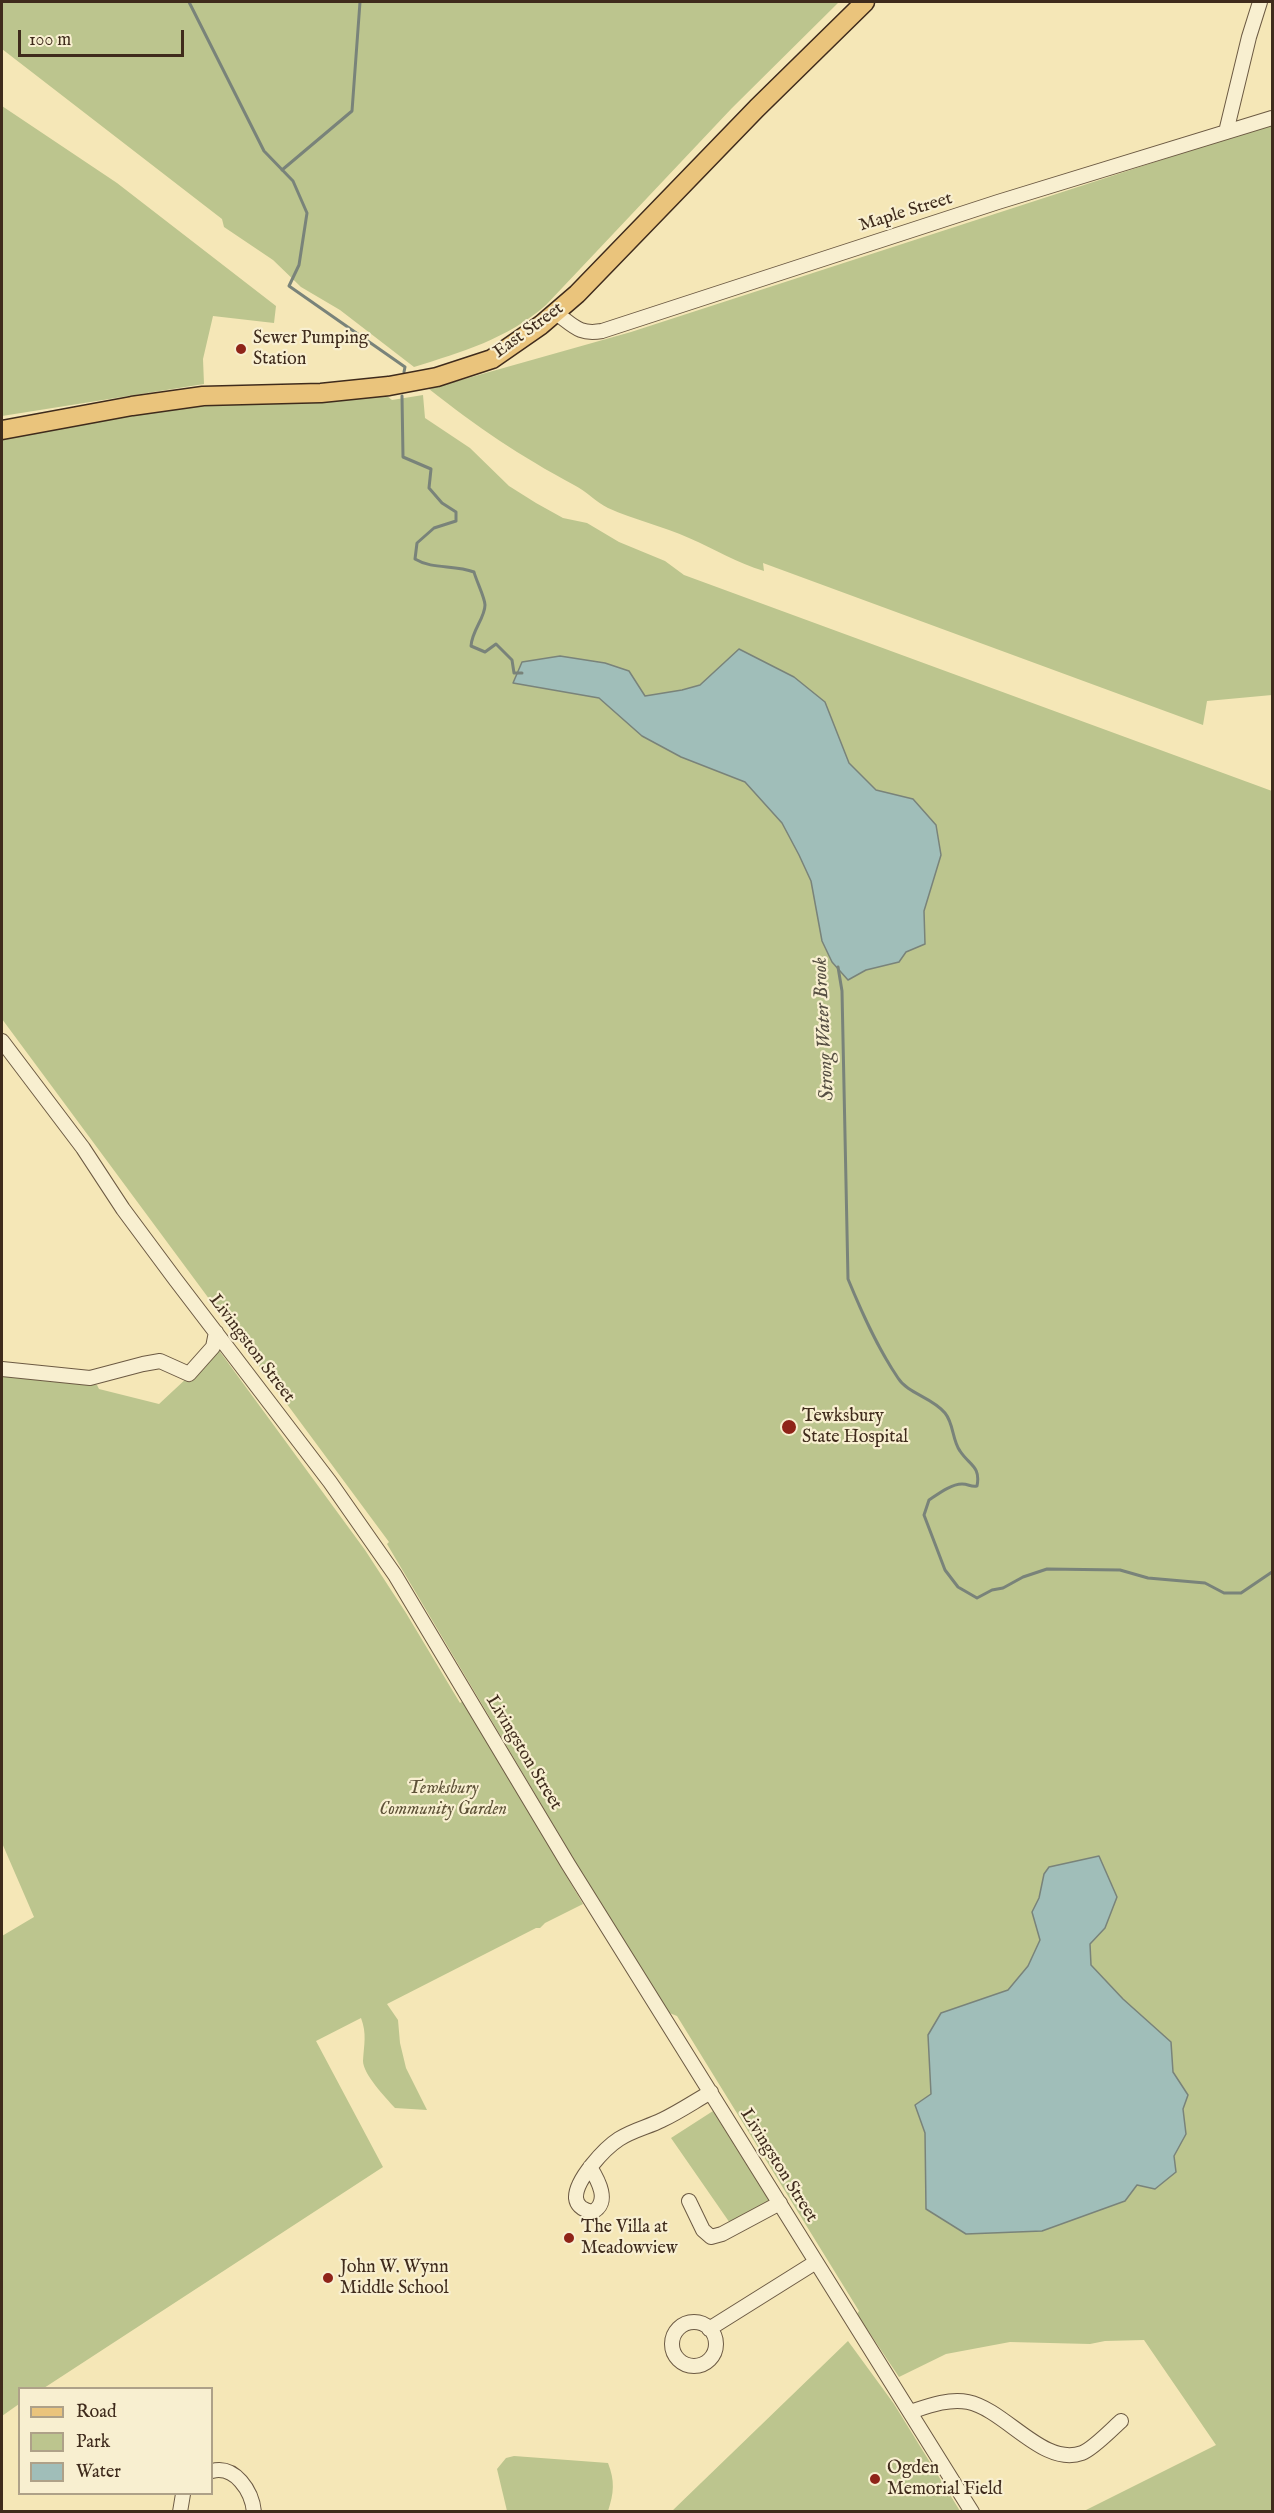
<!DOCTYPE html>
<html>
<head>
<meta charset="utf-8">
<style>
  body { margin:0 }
  #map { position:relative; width:1274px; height:2513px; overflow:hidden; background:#f5e7b7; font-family:"IM FELL English",serif }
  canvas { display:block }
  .frame { position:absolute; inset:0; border:3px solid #3f2b1c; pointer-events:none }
  .legend { position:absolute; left:18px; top:2387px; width:195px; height:108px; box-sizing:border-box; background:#f8efd0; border:2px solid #aea188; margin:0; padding:8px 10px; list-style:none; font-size:18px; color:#3f2b1c }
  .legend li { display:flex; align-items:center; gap:12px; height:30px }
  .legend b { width:30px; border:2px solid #aea188 }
  .scale { position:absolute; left:18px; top:30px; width:166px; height:27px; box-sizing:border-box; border:3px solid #3f2b1c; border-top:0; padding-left:8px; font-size:18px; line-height:21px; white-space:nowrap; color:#3f2b1c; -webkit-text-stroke:4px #f8efd0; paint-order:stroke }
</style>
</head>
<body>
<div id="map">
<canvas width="1274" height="2513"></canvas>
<div class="frame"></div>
<ul class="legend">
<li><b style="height:8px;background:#eac47c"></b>Road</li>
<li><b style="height:16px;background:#bcc58e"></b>Park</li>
<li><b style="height:16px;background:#a0beb9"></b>Water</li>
</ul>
<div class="scale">100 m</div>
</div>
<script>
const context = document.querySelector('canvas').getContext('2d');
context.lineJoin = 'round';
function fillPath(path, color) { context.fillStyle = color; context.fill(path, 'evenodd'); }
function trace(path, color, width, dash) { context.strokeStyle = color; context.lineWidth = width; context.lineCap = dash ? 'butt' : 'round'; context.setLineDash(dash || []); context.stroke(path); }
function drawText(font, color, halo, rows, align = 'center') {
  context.font = font + ' "IM FELL English",serif'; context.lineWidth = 4.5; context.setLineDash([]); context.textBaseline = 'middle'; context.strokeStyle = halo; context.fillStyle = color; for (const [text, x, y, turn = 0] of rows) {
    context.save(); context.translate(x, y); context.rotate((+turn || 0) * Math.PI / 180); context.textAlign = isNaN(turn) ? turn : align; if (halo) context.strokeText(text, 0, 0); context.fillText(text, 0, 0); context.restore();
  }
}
const green = new Path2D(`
  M2,2H839L732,108L546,305C507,339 462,352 414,367L340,310L301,287L273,260L224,227L222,219L2,49Z
  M2,106L117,183L276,306L274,323L213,316L203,359L204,384L2,416Z
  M1272,124V695L1207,701L1203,725L763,563L764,571C737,563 715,549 689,538C663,526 634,520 608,508C596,502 586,491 574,485C520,456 477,427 429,389L631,332Z
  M423,395L425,418L470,448L509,486L536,503L563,518L587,523L619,542L665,561L684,575L1272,791V2511H1084L1216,2445L1144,2340L1105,2341L1090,2344L1010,2342L946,2354L899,2377L857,2314L859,2311L677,2016L667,2012L634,1961L387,1544L389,1542L2,1019V436L194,406L335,401L387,396L392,400Z
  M218,1349L365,1550L406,1613L460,1703L463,1701L583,1904L545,1923L540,1928H536L387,2004L398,2020L400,2043L406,2068L427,2110L395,2108C386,2098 363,2074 363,2061C364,2044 367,2034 361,2018L316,2041L383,2167L44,2388H20L19,2404L2,2416V1936L34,1917L2,1843V1372L97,1385L99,1389L159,1404Z
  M713,2111L770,2202L732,2226L671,2138Z
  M848,2341L894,2404L960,2511H672Z
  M514,2456L608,2463C615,2481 614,2493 608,2511H507L497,2469L506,2458Z`);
const water = new Path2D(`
  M739,649L794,677L825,702L849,763L876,790L913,799L936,825L941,855L924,911L925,944L906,952L899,962L866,970L848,980L832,962L822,941L811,881L799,855L782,823L745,782L681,757L642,736L599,698L513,683L522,662L560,656L605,663L629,671L645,696L682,690L700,685Z
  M1099,1856L1117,1897L1105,1928L1090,1944L1091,1965L1123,1999L1171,2042L1173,2072L1188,2095L1183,2109L1186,2134L1174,2156L1176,2172L1155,2189L1137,2185L1125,2201L1042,2231L966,2234L926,2209L925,2133L915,2105L931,2094L928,2035L941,2013L1008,1990L1028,1966L1040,1940L1032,1912L1039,1898L1044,1874L1049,1867Z`);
const stream = new Path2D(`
  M189,2L264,151L293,181L307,213L299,265L289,286L405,367L404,372
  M282,170L352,111L360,2
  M402,396L403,457L431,469L429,488L442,503L456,512V521L434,528L417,543L415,559C433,570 454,564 474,572C476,580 485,598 485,605C485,618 472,630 471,646L485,652L496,644L512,660L514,673H522
  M838,967L842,991L848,1279C862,1313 877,1347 898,1378C908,1394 932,1397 945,1413C954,1424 952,1440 960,1451C969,1465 981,1466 977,1486C970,1487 969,1484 962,1484C951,1484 938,1494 929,1500L924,1515L945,1570L958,1587L977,1598L992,1590L1003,1588L1023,1577L1047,1569L1120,1570L1148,1578L1205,1583L1224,1593H1241L1272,1572`);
const minor = new Path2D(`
  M1226,132L1249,37L1260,2
  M556,313C574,326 579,335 602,331L998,202L1272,118
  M2,1041L83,1148L123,1209L175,1279L330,1482L395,1575L568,1864L972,2512
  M2,1369L90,1378L143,1364L160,1361L189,1374L213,1347L216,1332
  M590,2167C598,2180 611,2203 592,2212C584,2210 577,2207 576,2198C575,2180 605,2148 619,2139C633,2130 648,2127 662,2120C679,2112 695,2101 711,2092
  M689,2201L703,2230L711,2237L722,2234L780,2203
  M672 2344a22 22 0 1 1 44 0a22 22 0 1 1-44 0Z
  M709,2329L816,2262
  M910,2412C928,2406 949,2398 968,2402C1006,2410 1043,2467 1082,2453C1093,2449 1112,2429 1121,2421
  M212,2471C235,2465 252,2491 254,2512
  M180,2512L183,2494`);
const major = new Path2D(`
  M2,430L132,406L203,396L321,393L389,386L437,377L492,359L541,325L577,294L757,108L865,2`);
const markers = [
  [241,349,6,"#8f2418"],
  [789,1427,8,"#8f2418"],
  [569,2238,6,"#8f2418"],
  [328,2278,6,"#8f2418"],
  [875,2479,6,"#8f2418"]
];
const streetNames = [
  ["Maple Street",906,213,-17],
  ["East Street",529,331,-36],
  ["Livingston Street",251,1349,53],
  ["Livingston Street",523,1753,59],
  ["Livingston Street",778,2166,58]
];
const poiNames = [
  ["Sewer Pumping",253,339],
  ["Station",253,360],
  ["Tewksbury",802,1417],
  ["State Hospital",802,1438],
  ["The Villa at",581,2228],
  ["Meadowview",581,2249],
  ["John W. Wynn",340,2268],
  ["Middle School",340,2289],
  ["Ogden",887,2469],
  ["Memorial Field",887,2490]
];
const parkNames = [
  ["Tewksbury",443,1789],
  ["Community Garden",443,1810]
];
const waterNames = [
  ["Strong Water Brook",825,1029,-93]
];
fillPath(green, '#bcc58e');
fillPath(water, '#a0beb9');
trace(water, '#79837a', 1.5);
trace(stream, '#79837a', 3);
trace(minor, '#6c5a43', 16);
trace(major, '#3f2b1c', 21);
trace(minor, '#f8efd0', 14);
trace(major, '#eac47c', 18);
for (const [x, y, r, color] of markers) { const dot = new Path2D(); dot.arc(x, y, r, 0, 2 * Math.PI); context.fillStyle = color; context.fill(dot); trace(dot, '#f8efd0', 2); }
drawText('18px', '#3f2b1c', '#f8efd0', streetNames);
drawText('18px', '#3f2b1c', '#f8efd0', poiNames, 'left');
drawText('italic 18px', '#5e5238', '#f8efd0', parkNames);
drawText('italic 20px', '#575043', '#f8efd0', waterNames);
</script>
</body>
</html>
